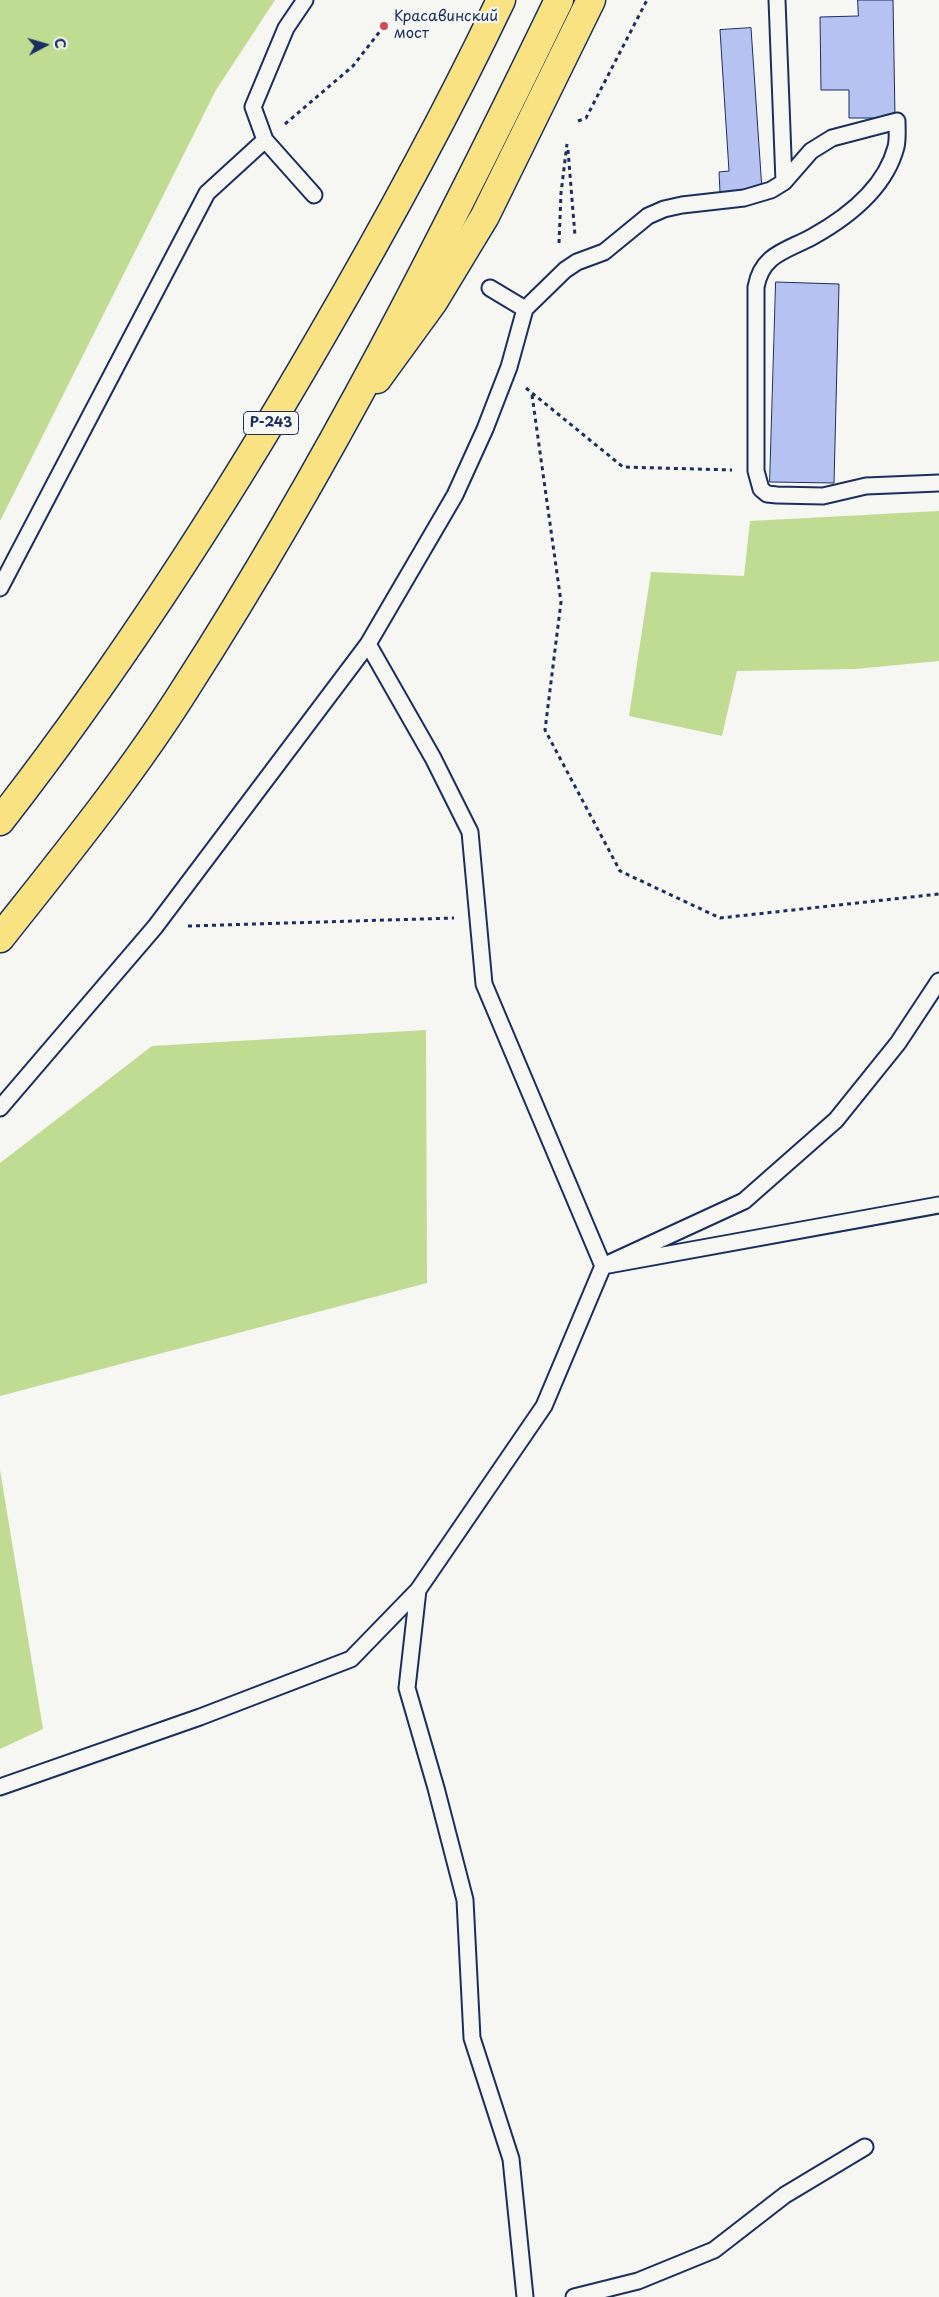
<!DOCTYPE html>
<html>
<head>
<meta charset="utf-8">
<style>
  body { margin:0 }
  #map { position:relative; width:939px; height:2297px; overflow:hidden; background:#f6f6f2; font-family:"Playpen Sans",sans-serif }
  canvas { display:block }
  .north { position:absolute; left:20px; top:20px; width:50px; height:50px; -webkit-text-stroke:4px #f6f6f2; paint-order:stroke; rotate:84deg; font-size:14px; font-weight:700; line-height:20px; text-align:center; color:#1b2f5e }
  .north::after { content:''; display:block; margin:auto; width:18px; height:22px; background:#1b2f5e; clip-path:polygon(50% 0,100% 100%,50% 72%,0 100%) }
</style>
</head>
<body>
<div id="map">
<canvas width="939" height="2297"></canvas>
<div class="north">С</div>
</div>
<script>
const context = document.querySelector('canvas').getContext('2d');
context.lineJoin = 'round';
function fillPath(path, color) { context.fillStyle = color; context.fill(path, 'evenodd'); }
function trace(path, color, width, dash) { context.strokeStyle = color; context.lineWidth = width; context.lineCap = dash ? 'butt' : 'round'; context.setLineDash(dash || []); context.stroke(path); }
function drawText(font, color, halo, rows, align = 'center') {
  context.font = font + ' "Playpen Sans",sans-serif'; context.lineWidth = 4.5; context.setLineDash([]); context.textBaseline = 'middle'; context.strokeStyle = halo; context.fillStyle = color; for (const [text, x, y, turn = 0] of rows) {
    context.save(); context.translate(x, y); context.rotate((+turn || 0) * Math.PI / 180); context.textAlign = isNaN(turn) ? turn : align; if (halo) context.strokeText(text, 0, 0); context.fillText(text, 0, 0); context.restore();
  }
}
const green = new Path2D(`
  M0,0H275L216,90L0,521Z
  M939,511V661L855,669L737,671L722,736L629,716L651,572L744,576L750,521Z
  M426,1030L427,1283L0,1396V1163L152,1046Z
  M0,1470L43,1729L0,1749Z`);
const building = new Path2D(`
  M858,0H893L895,118H849V90H821L820,17L858,16Z
  M751,28L762,190L720,192L719,172L729,171L720,30Z
  M776,282L839,284L834,483L770,482Z`);
const path = new Path2D(`
  M578,121L586,118L647,0
  M285,124L353,66L384,26
  M568,150L575,236
  M559,243L561,193L567,144
  M526,388L623,467L732,470
  M532,395L561,602L545,730L620,871L720,918L939,894
  M188,926L454,918`);
const lane = new Path2D(`
  M305,0L286,28L253,107L265,140L314,195
  M777,0L784,182
  M490,288L525,309
  M0,588L207,193L265,140
  M368,644L433,758L470,832L484,984L603,1266L939,1205
  M0,1108L155,927L368,644L455,495L485,429L509,367L525,309L565,270L577,262L604,252L648,216L664,209L682,205L744,198L771,190L784,182L811,151L832,138L897,121C897,129 898,139 896,147C885,189 848,217 812,237C786,251 762,254 756,287V471L761,489L767,494L777,495L823,496L866,486L939,483
  M418,1590L407,1688L436,1788L465,1900L472,2038L511,2159L525,2297
  M0,1787L200,1717L351,1659L418,1590L544,1406L603,1266L744,1201L836,1120L898,1043L939,981
  M574,2297L638,2281L714,2250L785,2195L865,2147`);
const primary = new Path2D(`
  M377,379L433,302L485,216L591,0`);
const highway = new Path2D(`
  M0,821C119,668 224,505 321,337C385,227 446,115 501,0
  M0,938C65,856 131,775 187,686C327,468 446,234 559,0`);
const markers = [
  [384,26,5,"#d1495b"]
];
const shields = [
  [271,423,55]
];
const shieldNames = [
  ["Р-243",271,423]
];
const poiNames = [
  ["Красавинский",394,17],
  ["мост",394,34]
];
fillPath(green, '#c0dc93');
fillPath(building, '#b5c2f2');
trace(building, '#1b2f5e', 1);
trace(lane, '#1b2f5e', 19);
trace(primary, '#1b2f5e', 31);
trace(highway, '#1b2f5e', 31);
trace(path, '#1b2f5e', 3, [4, 4]);
trace(lane, '#f6f6f2', 15);
trace(primary, '#f8e281', 28);
trace(highway, '#f8e281', 28);
for (const [x, y, r, color] of markers) { const dot = new Path2D(); dot.arc(x, y, r, 0, 2 * Math.PI); context.fillStyle = color; context.fill(dot); trace(dot, '#f6f6f2', 2); }
for (const [x, y, w] of shields) { const box = new Path2D(); box.roundRect(x - w / 2, y - 11.5, w, 23, 4); context.fillStyle = '#f6f6f2'; context.fill(box); trace(box, '#1b2f5e', 1); }
drawText('bold 14px', '#1b2f5e', null, shieldNames);
drawText('15px', '#1b2f5e', '#f6f6f2', poiNames, 'left');
</script>
</body>
</html>
